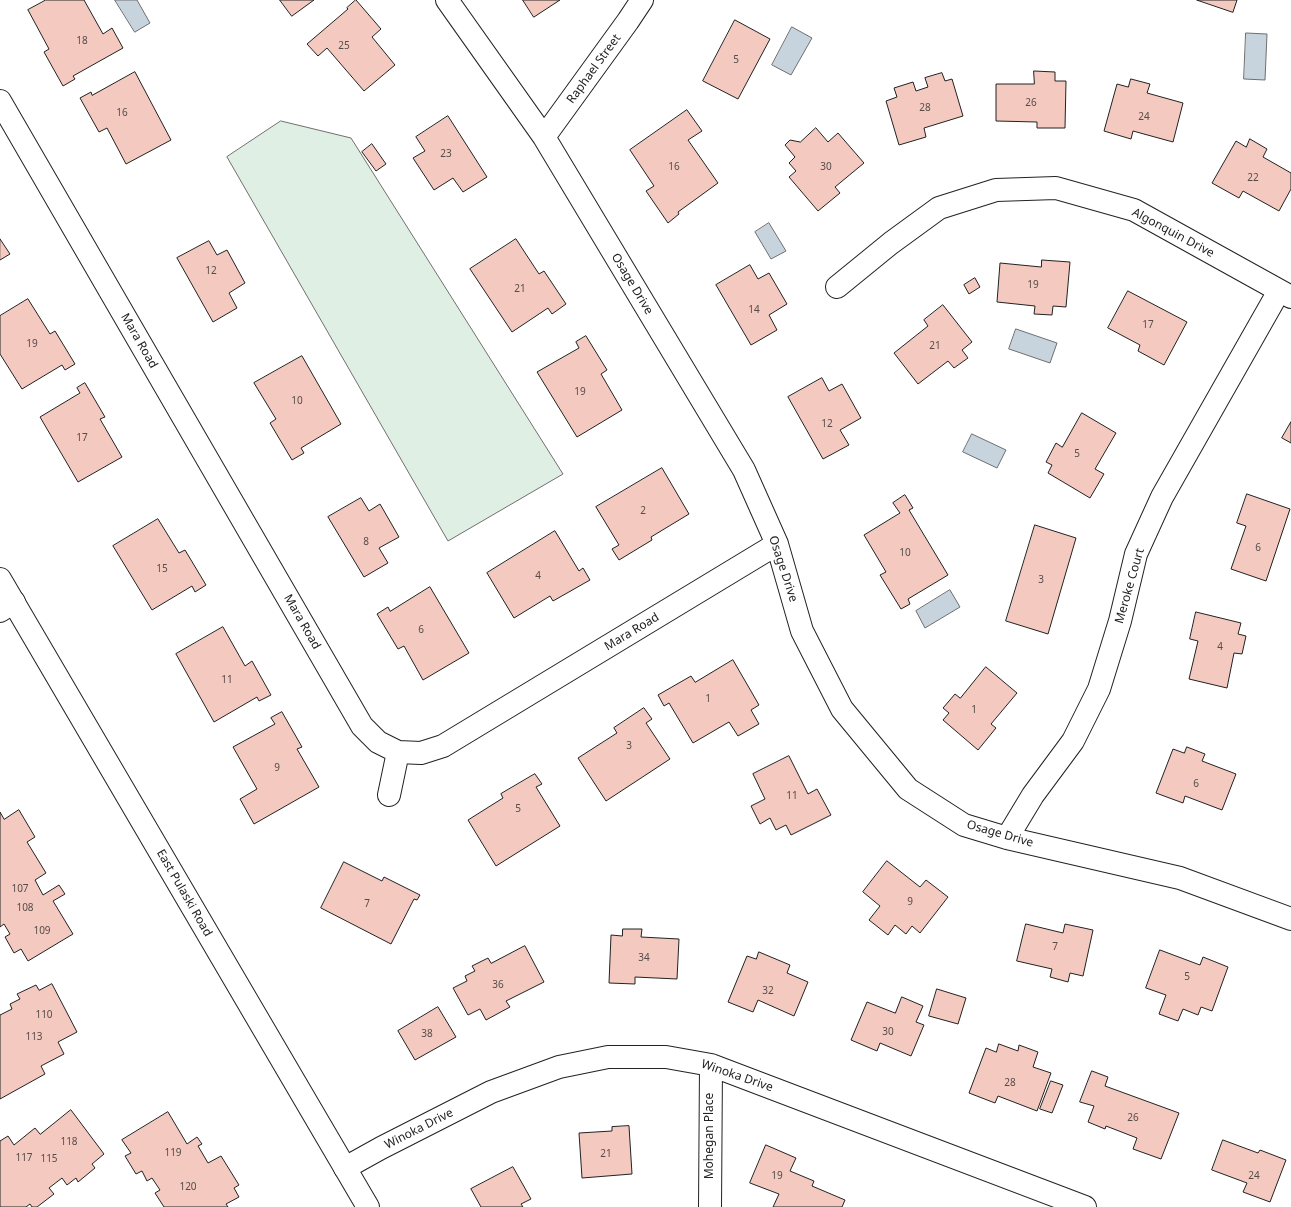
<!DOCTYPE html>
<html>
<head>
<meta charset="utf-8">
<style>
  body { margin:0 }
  canvas { display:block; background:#fff }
</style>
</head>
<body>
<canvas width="1291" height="1207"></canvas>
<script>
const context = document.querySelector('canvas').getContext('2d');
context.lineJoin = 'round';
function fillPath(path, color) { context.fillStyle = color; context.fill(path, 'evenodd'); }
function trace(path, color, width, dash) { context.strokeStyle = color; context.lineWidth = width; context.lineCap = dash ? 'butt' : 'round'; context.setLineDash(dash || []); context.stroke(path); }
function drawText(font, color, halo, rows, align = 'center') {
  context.font = font + ' "Noto Sans",sans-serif'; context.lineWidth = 3; context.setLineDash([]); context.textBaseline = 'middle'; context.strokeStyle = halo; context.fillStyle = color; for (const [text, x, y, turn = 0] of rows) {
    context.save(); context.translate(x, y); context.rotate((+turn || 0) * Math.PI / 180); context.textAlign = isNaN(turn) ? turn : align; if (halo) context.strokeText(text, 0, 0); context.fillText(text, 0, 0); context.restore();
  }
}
const green = new Path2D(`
  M281,121L351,138L563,474L448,541L227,157Z`);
const water = new Path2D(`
  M115,0H137L150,23L135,32Z
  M792,27L812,38L791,75L772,65Z
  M1246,33L1267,34L1265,80L1244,79Z
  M769,223L786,251L771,259L755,232Z
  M1016,329L1057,343L1050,363L1009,349Z
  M972,434L1006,450L997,468L963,452Z
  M950,590L960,607L925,628L916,611Z`);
const building = new Path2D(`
  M46,0H84L103,34L112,28L123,48L73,76L75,79L63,86L44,52L49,49L28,10Z
  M280,0H314L292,16Z
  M356,0L381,29L372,37L395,65L364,91L327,48L318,56L307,44L348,9L347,8Z
  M523,0H560L534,17Z
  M1197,0H1237L1233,12Z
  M735,20L770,39L738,99L703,81Z
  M1034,71L1055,72V81H1066L1065,128H1037V122L996,121V84H1034Z
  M135,72L171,140L126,164L107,128L99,132L80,98L91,92L92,95Z
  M942,73L945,81L952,79L963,116L924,128L926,137L899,145L886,101L897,97L894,88L913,82L916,91L928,87L925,78Z
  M1131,79L1150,84L1147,93L1183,103L1173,142L1133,131L1131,139L1104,131L1117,84L1128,87Z
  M687,110L702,131L688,140L718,183L678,212L679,214L668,223L646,191L654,186L630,150Z
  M448,116L487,177L463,192L453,178L434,190L413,158L425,151L416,137Z
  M816,128L828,142L838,133L864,163L835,187L840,193L818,211L789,177L796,171L789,163L795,157L785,145L790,140L800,142Z
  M1250,139L1267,149L1263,157L1291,173V189L1279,211L1243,191L1239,198L1212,183L1236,141L1246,147Z
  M372,144L386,164L376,171L362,152Z
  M0,239L10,254L0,260Z
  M516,239L539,274L544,271L566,304L552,314L548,308L512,332L470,269Z
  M209,241L217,255L227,250L245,283L229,293L237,308L213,322L177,258Z
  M1042,260L1070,262L1066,307L1053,306L1052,315L1034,314L1035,306L997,302L1000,263L1041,267Z
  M750,265L758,279L769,273L787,304L769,315L777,330L751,345L716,285Z
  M975,278L980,287L969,294L964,285Z
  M1128,291L1187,322L1164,365L1138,351L1140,345L1108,328Z
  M28,299L50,334L55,331L75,364L65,370L62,365L22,389L0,354V316Z
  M943,305L972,342L962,350L968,358L954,368L948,361L918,384L894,353L928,326L924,320Z
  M586,336L607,370L601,374L622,410L577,437L537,372L579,348L576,342Z
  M302,356L341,424L301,448L304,453L292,460L270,423L276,419L254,383Z
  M822,378L829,391L842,384L861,418L840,430L849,445L823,459L788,397Z
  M85,383L105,417L100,419L122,457L78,482L40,417L80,393L77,388Z
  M1082,413L1116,433L1095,469L1104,474L1090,498L1048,473L1052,465L1046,462L1056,443L1062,447Z
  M1291,422V443L1282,438Z
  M662,468L689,514L651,537L652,540L619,560L612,549L619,545L596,507Z
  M1247,494L1290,509L1266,581L1231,569L1246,526L1237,523Z
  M905,495L913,508L909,510L948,575L908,599L910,604L901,609L880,575L886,572L864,535L900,513L893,503Z
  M361,498L369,511L380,504L399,537L379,548L388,563L364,577L328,517Z
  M158,519L179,553L185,550L206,585L195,592L192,586L152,610L113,546Z
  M1035,525L1076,538L1048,634L1006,621Z
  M555,531L579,571L583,568L590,580L553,601L550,596L514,618L487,573Z
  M430,587L469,653L423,680L404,646L398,649L377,614L388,607L390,611Z
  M1196,612L1241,623L1238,634L1246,636L1242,654L1234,653L1227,688L1189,679L1198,641L1190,639Z
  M223,627L245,666L252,661L271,695L259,701L257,697L214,722L176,654Z
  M733,660L759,705L751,710L759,724L738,736L729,722L693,743L669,703L664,706L658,695L691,676L695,682Z
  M986,667L1017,693L991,724L996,728L978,750L943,720L949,713L943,708L955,694L960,698Z
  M644,708L652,719L646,723L670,759L606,801L578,758L617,733L614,728Z
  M282,712L302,747L297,749L319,787L254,824L240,799L257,789L233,747L275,724L271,718Z
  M1187,747L1205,754L1202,761L1236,774L1222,810L1185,796L1183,803L1156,793L1173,749L1184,753Z
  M789,756L808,794L817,789L831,815L791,835L786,825L776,830L770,818L760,824L751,806L765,799L753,774Z
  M535,774L542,784L536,787L560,826L496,866L468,820L503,798L501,794Z
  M19,810L35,837L27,842L46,873L35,880L43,895L59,885L65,894L53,901L73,934L28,961L21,949L14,953L5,937L10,934L4,924L0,927V812L4,819Z
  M887,861L920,887L926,880L948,897L920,933L912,926L906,934L895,925L888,935L869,920L880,906L863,892Z
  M344,862L382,881L384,877L420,895L417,900L414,899L391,944L321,908Z
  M1026,924L1063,933L1065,924L1093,930L1083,976L1070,973L1068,982L1050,977L1052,969L1017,961Z
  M623,929H642L641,937L679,939L677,979L635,977V984L609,983L611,935L622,936Z
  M525,946L544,982L506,1001L510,1007L486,1020L480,1009L468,1015L453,988L467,981L465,976L475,971L472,966L488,958L491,963Z
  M1160,950L1200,965L1203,957L1228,967L1212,1011L1201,1007L1198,1015L1183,1009L1178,1021L1159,1014L1166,995L1146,988Z
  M759,952L790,965L787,973L808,982L794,1016L758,1000L753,1012L728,1002L747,956L756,959Z
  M52,984L77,1032L58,1042L64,1054L41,1066L45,1074L0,1099V1015L12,1009L10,1004L20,999L17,994L36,985L39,990Z
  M937,989L966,998L958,1024L929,1016Z
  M902,997L923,1006L916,1022L924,1025L911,1056L880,1043L877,1051L851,1040L867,1002L895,1013Z
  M438,1007L456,1037L415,1060L398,1031Z
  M999,1044L1018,1051L1019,1045L1038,1052L1033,1067L1051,1073L1037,1111L998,1096L995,1103L969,1093L986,1048L996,1052Z
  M1092,1071L1108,1077L1105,1086L1179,1113L1161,1159L1133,1149L1137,1138L1106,1126L1105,1129L1088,1122L1094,1106L1080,1102Z
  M1051,1081L1063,1085L1052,1113L1040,1109Z
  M71,1110L104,1154L92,1164L95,1168L78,1182L76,1178L67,1185L62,1178L49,1188L54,1194L37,1207H32L30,1204L26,1207H0V1141L8,1136L14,1145L35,1128L40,1134Z
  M168,1112L187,1144L197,1137L202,1144L198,1146L208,1163L221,1156L239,1185L234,1188L239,1197L226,1204L228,1207H164L155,1193L160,1190L152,1178L147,1181L142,1171L136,1174L125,1156L131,1153L122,1140Z
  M629,1126L632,1174L582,1178L579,1133L612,1131V1127Z
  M1223,1140L1258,1153L1260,1150L1286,1160L1270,1202L1243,1192L1247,1183L1212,1170Z
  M766,1145L796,1158L790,1171L814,1181L812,1186L845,1200L842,1207H773L779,1194L750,1183Z
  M513,1167L531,1199L521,1204L523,1207H481L471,1189Z`);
const minor = new Path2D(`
  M447,0L544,137L744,470L777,544L802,631L842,709L908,789L964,825L1007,838L1180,878L1291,919
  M0,101L362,726L378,742L398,752L421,753L443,746L777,544
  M544,137L628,21L642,0
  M837,287L891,243L939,208L996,190L1056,188L1134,210L1291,297
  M0,611L14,602
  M389,795L398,752
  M1007,838L1033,795L1073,741L1099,689L1120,621L1136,554L1162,497L1279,291
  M345,1168L381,1148L491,1092L559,1067L608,1057H666L711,1065L1085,1207
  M710,1207L711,1065`);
const secondary = new Path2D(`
  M0,579L368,1207`);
const numberNames = [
  ["18",82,41],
  ["25",344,46],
  ["5",736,60],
  ["26",1031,103],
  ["28",925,108],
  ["16",122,113],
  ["24",1144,117],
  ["23",446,154],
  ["16",674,167],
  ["30",826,167],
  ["22",1253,178],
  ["12",211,271],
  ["19",1033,285],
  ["21",520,289],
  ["14",754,310],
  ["17",1148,325],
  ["19",32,344],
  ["21",935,346],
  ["19",580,392],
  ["10",297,401],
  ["12",827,424],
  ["17",82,438],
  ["5",1077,454],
  ["2",643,511],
  ["8",366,542],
  ["6",1258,548],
  ["10",905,553],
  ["15",162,569],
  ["4",538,576],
  ["3",1041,580],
  ["6",421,630],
  ["4",1220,647],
  ["11",227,680],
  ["1",708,699],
  ["1",974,710],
  ["3",629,746],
  ["9",277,768],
  ["6",1196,784],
  ["11",792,796],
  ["5",518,809],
  ["107",20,889],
  ["9",910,902],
  ["7",367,904],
  ["108",25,908],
  ["109",42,931],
  ["7",1055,947],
  ["34",644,958],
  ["5",1187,977],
  ["36",498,985],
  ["32",768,991],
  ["110",44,1015],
  ["30",888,1032],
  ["38",427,1034],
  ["113",34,1037],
  ["28",1010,1083],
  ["26",1133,1118],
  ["118",69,1142],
  ["119",173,1153],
  ["21",606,1154],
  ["117",24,1158],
  ["115",49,1159],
  ["19",777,1176],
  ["24",1254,1176],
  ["120",188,1187]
];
const streetNames = [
  ["Raphael Street",594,69,-54],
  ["Algonquin Drive",1173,233,28],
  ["Osage Drive",632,284,59],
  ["Mara Road",139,341,60],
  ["Osage Drive",783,569,72],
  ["Meroke Court",1130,586,-74],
  ["Mara Road",302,622,60],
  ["Mara Road",632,632,-31],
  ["Osage Drive",1000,834,16],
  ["East Pulaski Road",184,893,60],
  ["Winoka Drive",737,1076,19],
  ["Winoka Drive",419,1129,-27],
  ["Mohegan Place",710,1136,-90]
];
fillPath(green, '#e0efe3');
trace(green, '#6f6f6f', 1);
fillPath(water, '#c7d3dd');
trace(water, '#6f6f6f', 1);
fillPath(building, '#f3c9c0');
trace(building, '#222', 1);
trace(minor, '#222', 24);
trace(secondary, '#222', 24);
trace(minor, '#fff', 22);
trace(secondary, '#fff', 22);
drawText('10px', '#564c4a', null, numberNames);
drawText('12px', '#222', '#fff', streetNames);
</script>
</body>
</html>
